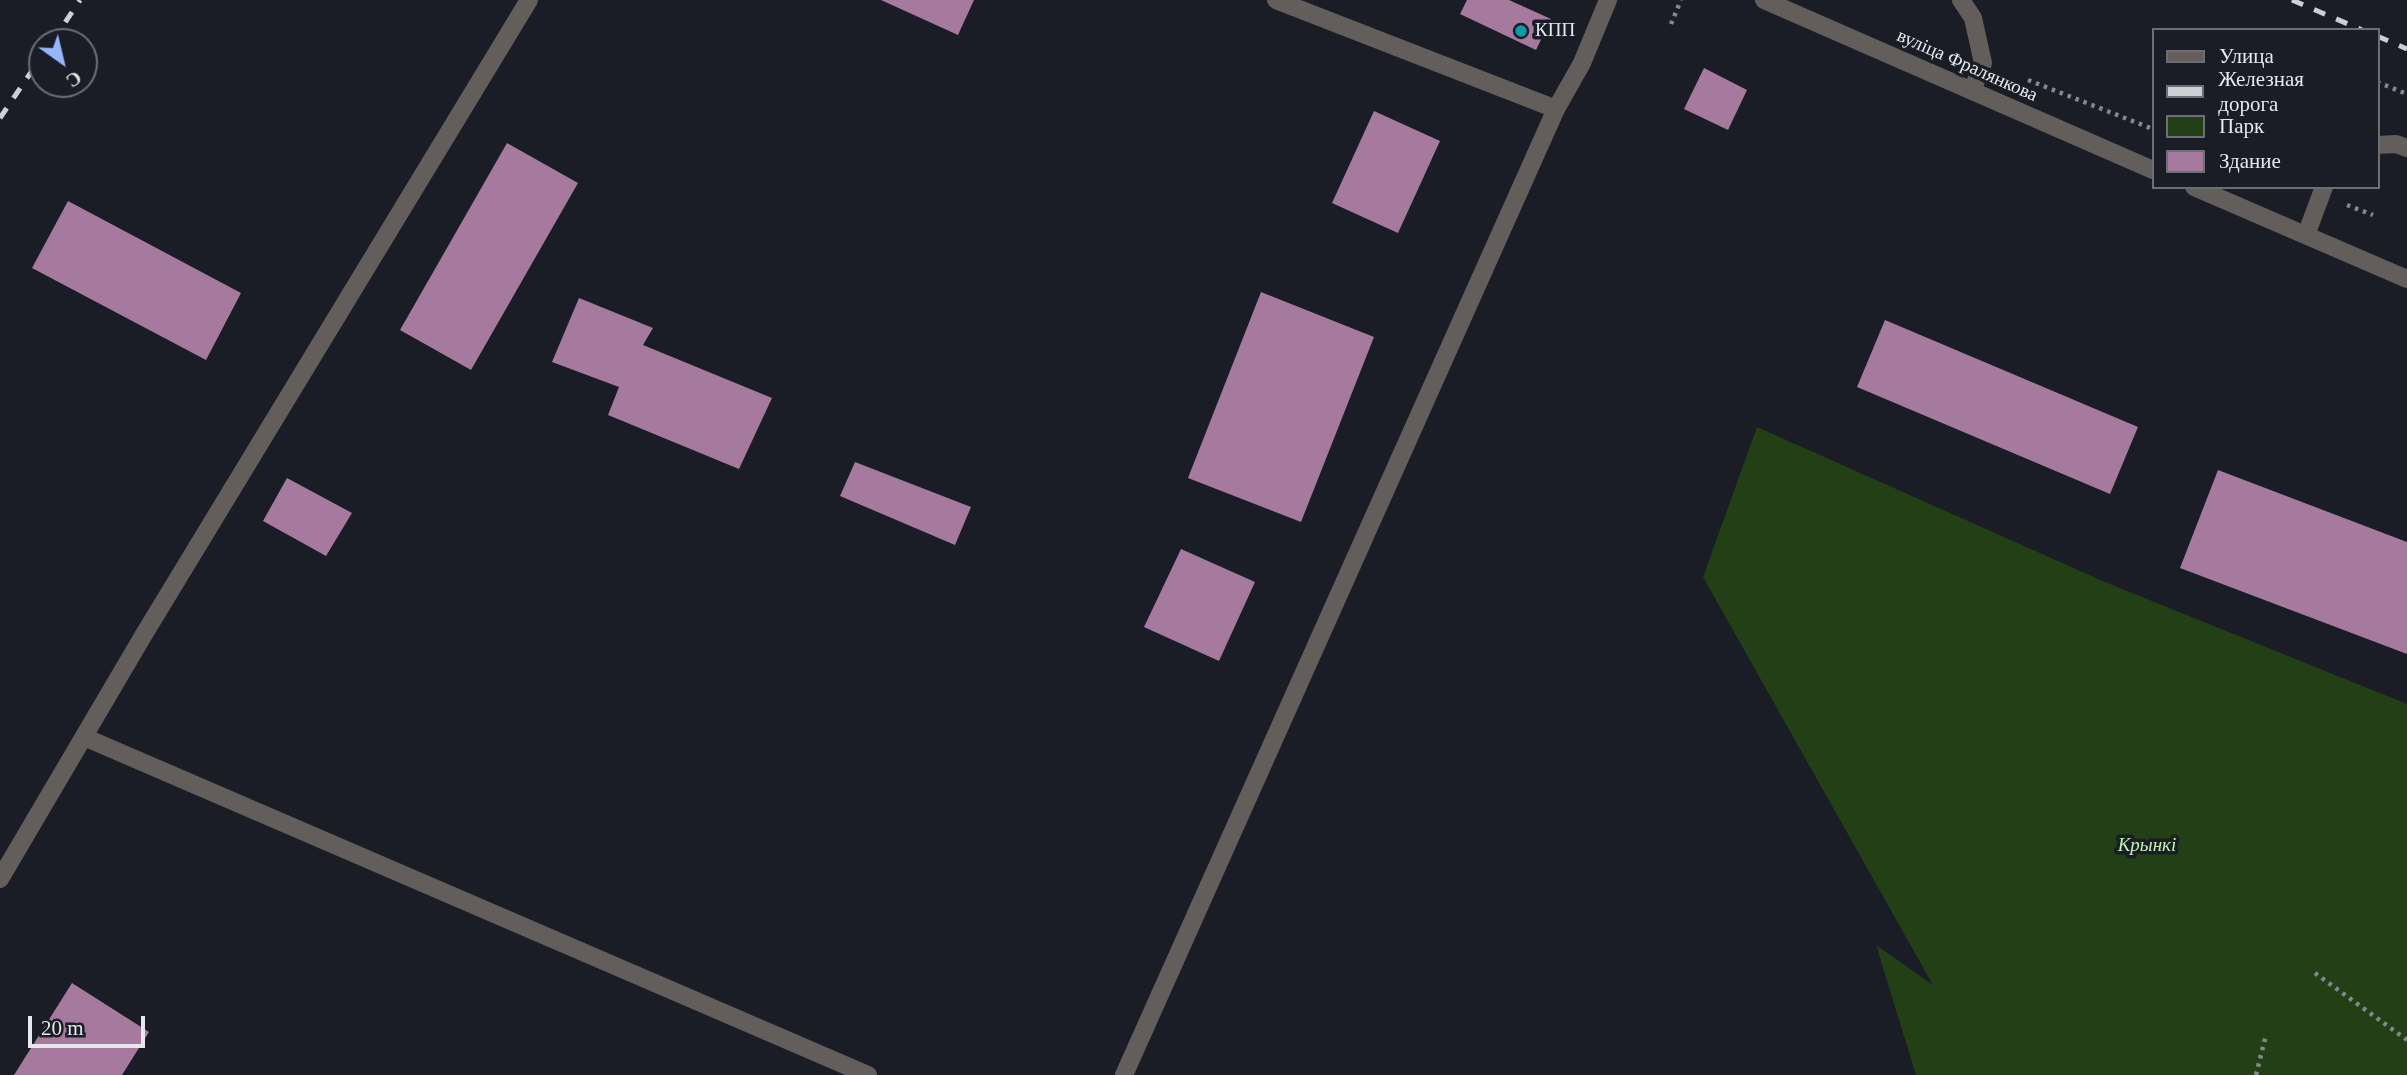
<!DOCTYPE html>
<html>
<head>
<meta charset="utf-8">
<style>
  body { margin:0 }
  #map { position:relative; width:2407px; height:1075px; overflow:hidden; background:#1a1d26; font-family:"Times New Roman",serif }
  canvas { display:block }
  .legend { position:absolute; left:2152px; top:28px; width:228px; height:161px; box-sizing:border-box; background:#1a1d26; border:2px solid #6c6e76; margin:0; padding:9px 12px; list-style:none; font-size:21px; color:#e6e8ee }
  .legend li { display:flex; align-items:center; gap:14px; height:35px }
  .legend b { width:35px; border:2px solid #6c6e76 }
  .north { position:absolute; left:28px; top:28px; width:70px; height:70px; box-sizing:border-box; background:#1a1d26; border:2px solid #6c6e76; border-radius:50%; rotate:146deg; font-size:19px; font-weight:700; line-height:28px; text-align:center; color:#e6e8ee }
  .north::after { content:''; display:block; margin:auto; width:24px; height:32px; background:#95b6fd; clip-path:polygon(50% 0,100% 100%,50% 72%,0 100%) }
  .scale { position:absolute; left:28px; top:1016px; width:117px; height:32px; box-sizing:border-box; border:4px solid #e6e8ee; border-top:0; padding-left:9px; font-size:21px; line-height:24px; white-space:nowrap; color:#e6e8ee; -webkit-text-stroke:5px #1a1d26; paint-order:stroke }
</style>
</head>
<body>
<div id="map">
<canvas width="2407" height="1075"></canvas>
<ul class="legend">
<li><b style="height:9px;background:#635d5b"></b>Улица</li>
<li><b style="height:9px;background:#cdcfd5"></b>Железная дорога</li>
<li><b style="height:19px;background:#223f15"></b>Парк</li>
<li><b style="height:19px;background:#a6799e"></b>Здание</li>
</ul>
<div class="north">С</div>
<div class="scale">20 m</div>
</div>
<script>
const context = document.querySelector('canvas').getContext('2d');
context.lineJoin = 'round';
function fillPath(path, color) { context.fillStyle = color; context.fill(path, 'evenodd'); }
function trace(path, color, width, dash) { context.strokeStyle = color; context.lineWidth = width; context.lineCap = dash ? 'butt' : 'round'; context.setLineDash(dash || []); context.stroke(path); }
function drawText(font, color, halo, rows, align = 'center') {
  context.font = font + ' "Times New Roman",serif'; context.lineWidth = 7; context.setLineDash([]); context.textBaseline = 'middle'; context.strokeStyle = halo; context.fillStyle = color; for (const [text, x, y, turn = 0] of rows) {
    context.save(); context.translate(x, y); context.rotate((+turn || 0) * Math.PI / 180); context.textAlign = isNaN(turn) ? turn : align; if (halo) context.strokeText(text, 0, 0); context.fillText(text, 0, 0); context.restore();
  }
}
const green = new Path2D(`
  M1757,427L2105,582L2407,704V1075H1916L1876,945L1933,985L1703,577Z`);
const building = new Path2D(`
  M881,0H974L958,35Z
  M1467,0H1509L1551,19L1536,50L1460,14Z
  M1704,68L1747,90L1728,130L1684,109Z
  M1374,111L1440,141L1398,233L1332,203Z
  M507,143L578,183L471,370L400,330Z
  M68,201L241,293L206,360L32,268Z
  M1261,292L1374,337L1301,522L1188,478Z
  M579,298L653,328L643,345L772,398L739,469L608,415L619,387L552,362Z
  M1885,320L2138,427L2110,494L1857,387Z
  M855,462L971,507L955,545L840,496Z
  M2218,470L2407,542V654L2180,568Z
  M287,478L352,513L326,556L263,521Z
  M1181,549L1255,582L1219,661L1144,627Z
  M72,983L149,1032L122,1075H14Z`);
const path = new Path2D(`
  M1671,24L1681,0
  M2028,80L2153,129
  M2377,82L2407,94
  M2347,205L2373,215
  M2315,973L2407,1040
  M2256,1075L2266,1035`);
const minor = new Path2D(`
  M1276,0L1556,109L1582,63L1608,0
  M1764,0L2153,170
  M1961,0L1973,18L1983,63L1972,91
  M2377,145L2396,144L2407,148
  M2194,187L2407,279
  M2306,235L2324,187
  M84,737L868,1075
  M0,879L143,636L529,0
  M1124,1075L1556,109`);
const rail = new Path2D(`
  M2292,0L2362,30
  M2377,36L2407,49
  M52,42L80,0
  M0,118L42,56`);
const markers = [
  [1521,31,7,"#0f9aa8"]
];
const poiNames = [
  ["КПП",1535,31]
];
const streetNames = [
  ["вуліца Фралянкова",1967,66,24]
];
const parkNames = [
  ["Крынкі",2147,846]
];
fillPath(green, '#223f15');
fillPath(building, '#a6799e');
trace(path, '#84878e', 4.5, [3.5, 5]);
trace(minor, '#635d5b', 18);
trace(rail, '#cdcfd5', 5, [12, 12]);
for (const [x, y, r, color] of markers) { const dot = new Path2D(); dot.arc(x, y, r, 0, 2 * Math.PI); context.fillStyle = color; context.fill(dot); trace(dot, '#1a1d26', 2.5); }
drawText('19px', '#e6e8ee', '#1a1d26', poiNames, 'left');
drawText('19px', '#e6e8ee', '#1a1d26', streetNames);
drawText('italic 19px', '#c1f4ae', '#1a1d26', parkNames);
</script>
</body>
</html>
